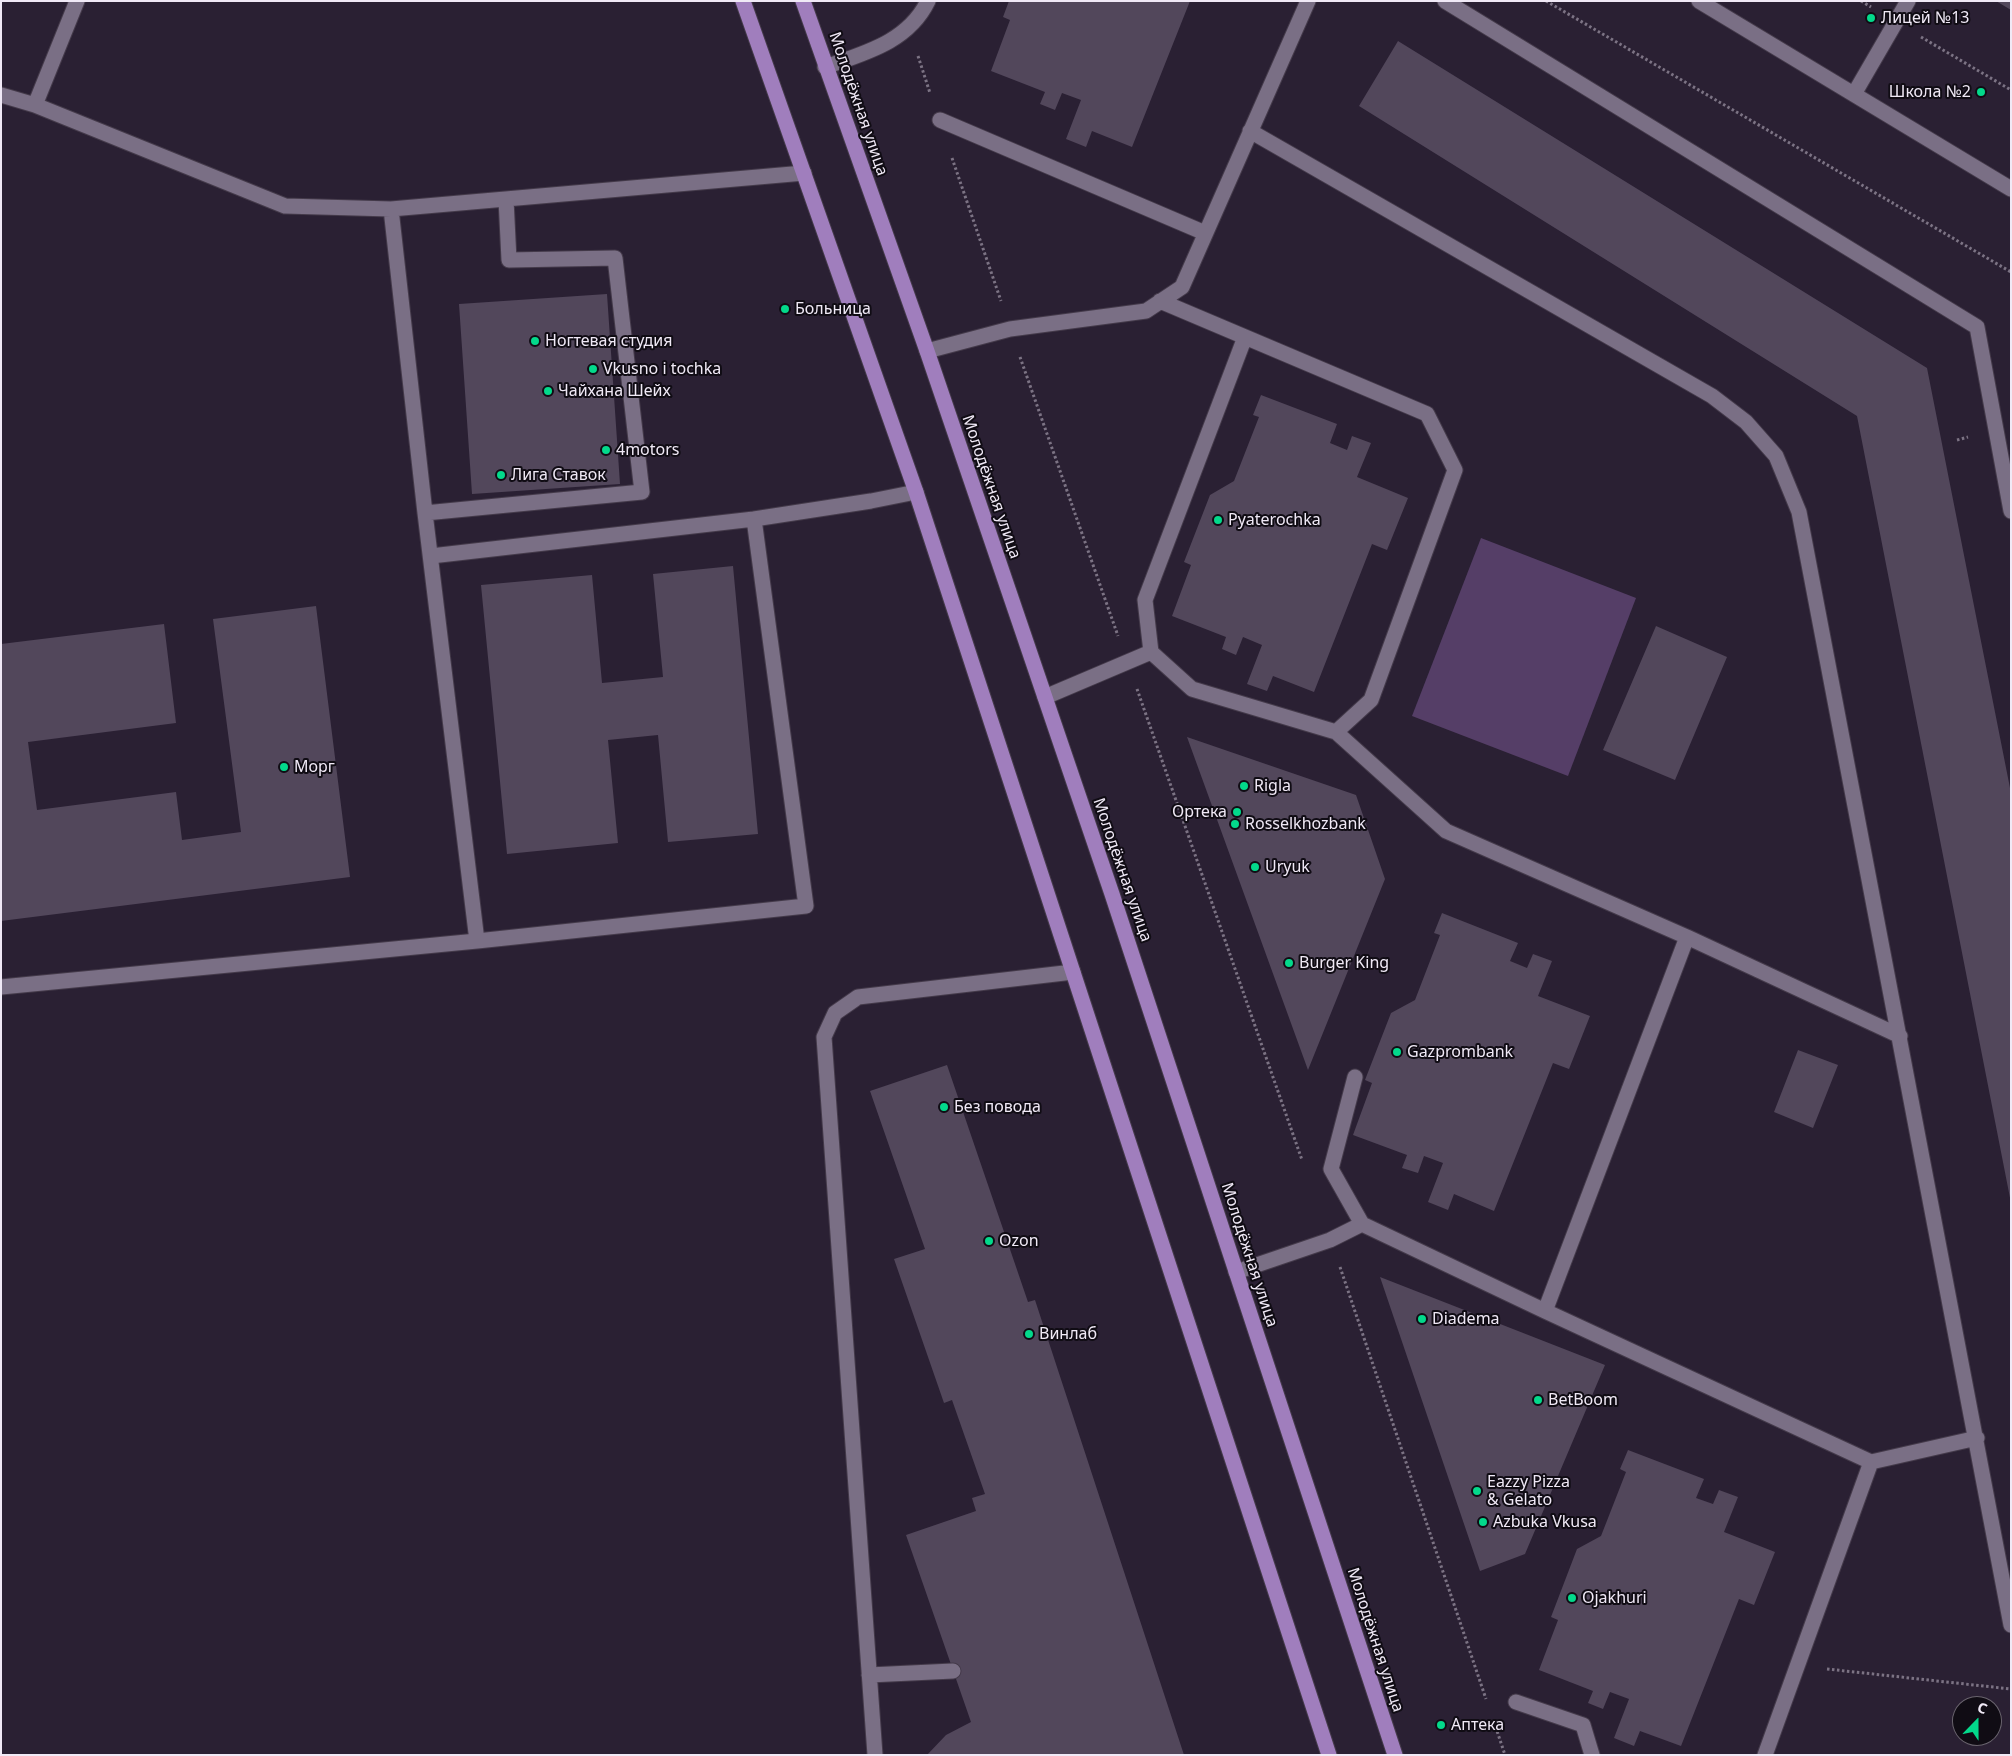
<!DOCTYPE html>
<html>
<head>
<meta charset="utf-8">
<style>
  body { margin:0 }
  #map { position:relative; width:2012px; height:1756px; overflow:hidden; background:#2a2033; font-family:"Noto Sans",sans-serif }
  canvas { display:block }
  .frame { position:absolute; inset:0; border:2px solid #f0e9f6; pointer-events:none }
  .north { position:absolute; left:1952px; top:1696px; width:50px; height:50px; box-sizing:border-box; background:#100c14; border:1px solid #6a646e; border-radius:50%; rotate:22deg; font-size:14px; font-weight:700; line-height:20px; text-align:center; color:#f0e9f6 }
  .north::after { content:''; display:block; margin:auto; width:18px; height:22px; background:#03d98b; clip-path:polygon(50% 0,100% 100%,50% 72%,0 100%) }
</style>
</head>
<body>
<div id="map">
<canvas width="2012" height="1756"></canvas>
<div class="frame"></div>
<div class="north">С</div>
</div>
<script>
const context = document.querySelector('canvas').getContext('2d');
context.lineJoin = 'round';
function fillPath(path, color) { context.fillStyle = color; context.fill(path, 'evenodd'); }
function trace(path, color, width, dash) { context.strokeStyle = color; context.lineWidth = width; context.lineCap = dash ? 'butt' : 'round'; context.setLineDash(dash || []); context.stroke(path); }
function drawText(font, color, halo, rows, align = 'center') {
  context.font = font + ' "Noto Sans",sans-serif'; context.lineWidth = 4; context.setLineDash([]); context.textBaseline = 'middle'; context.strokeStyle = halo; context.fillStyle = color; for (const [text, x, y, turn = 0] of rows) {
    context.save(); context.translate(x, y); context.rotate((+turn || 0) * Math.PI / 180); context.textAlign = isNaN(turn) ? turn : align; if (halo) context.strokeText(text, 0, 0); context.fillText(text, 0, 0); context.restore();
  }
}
const green = new Path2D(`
  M1481,538L1636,598L1568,776L1412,716Z`);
const building = new Path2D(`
  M1009,1H1190L1132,147L1092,131L1086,147L1066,139L1081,100L1062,93L1055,110L1040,104L1045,92L991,71L1010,20L1003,17Z
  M1996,1H2011V10Z
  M1398,41L1927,368L2011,793V1203L1857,416L1359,106Z
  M607,294L620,484L472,494L459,304Z
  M1261,395L1337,424L1330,443L1347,450L1352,436L1371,443L1357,477L1408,498L1387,550L1372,544L1314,692L1273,676L1267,691L1247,684L1262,645L1243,637L1236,655L1222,649L1226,637L1172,616L1191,565L1184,562L1210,495L1234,481L1259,417L1253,415Z
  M733,566L758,834L668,842L658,735L608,740L618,843L507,854L481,585L592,575L602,683L663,677L653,574Z
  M316,606L350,877L1,921V644L164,624L176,723L28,742L37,810L176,792L182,840L241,832L213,619Z
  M1656,626L1727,657L1675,780L1603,750Z
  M1187,737L1356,795L1385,879L1308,1070Z
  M1442,913L1518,943L1510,961L1527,968L1533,954L1552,961L1538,996L1590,1016L1569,1069L1553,1063L1494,1211L1454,1194L1448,1210L1428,1202L1443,1163L1424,1156L1418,1173L1402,1168L1407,1155L1353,1135L1372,1083L1365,1080L1391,1013L1415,1000L1440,935L1434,933Z
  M1798,1050L1838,1065L1813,1128L1774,1112Z
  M947,1065L1028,1302L1035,1300L1184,1755H927L946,1735L971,1722L906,1535L976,1511L972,1498L985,1494L952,1400L944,1403L894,1259L925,1249L870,1091Z
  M1380,1277L1605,1365L1525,1554L1480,1571Z
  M1628,1450L1704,1479L1696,1498L1713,1504L1719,1490L1738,1497L1724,1532L1775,1552L1754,1605L1739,1599L1681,1746L1640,1731L1634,1746L1614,1738L1629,1699L1610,1692L1603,1709L1588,1703L1593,1691L1539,1670L1558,1620L1551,1617L1577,1549L1601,1536L1626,1472L1620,1469Z`);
const path = new Path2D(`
  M1546,1L2011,272
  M1861,1L1871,7
  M1921,37L2011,90
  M918,56L930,93
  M952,158L1001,301
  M1020,357L1118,636
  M1957,440L1968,437
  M1137,689L1302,1160
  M1340,1267L1486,1699
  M1827,1669L2011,1689
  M1494,1722L1505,1755`);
const minor = new Path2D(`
  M77,1L35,105L285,206L391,209L804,173
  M1445,1L1977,327L2011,511
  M1699,1L2011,189
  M825,67C865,53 908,42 928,1
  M1854,94L1908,1
  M1,95L35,105
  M940,120L1205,233
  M1250,131L1712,396L1746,422L1776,456L1799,512L2011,1625
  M1160,301L1427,414L1455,470L1371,700L1336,732L1192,689L1151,652L1145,600L1245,337
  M927,351L1010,329L1146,311L1182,287L1308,1
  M425,513L642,492L615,258L509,260L506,199
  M431,556L754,519
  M1045,697L1151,652
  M1336,732L1446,831L1687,937L1545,1311
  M1687,937L1900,1036
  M477,941L806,906L754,519L871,501L916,492
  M1,987L477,941L425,513L391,209
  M1355,1077L1331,1169L1362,1224
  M1236,1272L1330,1240L1362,1224L1545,1311L1871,1462L1765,1755
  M1871,1462L1977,1438
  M869,1675L953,1671
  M1516,1702L1583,1725L1592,1755
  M875,1755L824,1037L835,1013L858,997L1073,972`);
const major = new Path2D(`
  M743,1L916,492L1329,1755
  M803,1L927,351L1112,894L1395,1755`);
const markers = [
  [1871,18,5,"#03d98b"],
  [1981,92,5,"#03d98b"],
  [785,309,5,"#03d98b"],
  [535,341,5,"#03d98b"],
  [593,369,5,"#03d98b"],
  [548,391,5,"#03d98b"],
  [606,450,5,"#03d98b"],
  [501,475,5,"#03d98b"],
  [1218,520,5,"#03d98b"],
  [284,767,5,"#03d98b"],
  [1244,786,5,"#03d98b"],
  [1237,812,5,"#03d98b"],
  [1235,824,5,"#03d98b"],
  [1255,867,5,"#03d98b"],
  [1289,963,5,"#03d98b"],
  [1397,1052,5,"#03d98b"],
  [944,1107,5,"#03d98b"],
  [989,1241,5,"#03d98b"],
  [1422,1319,5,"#03d98b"],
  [1029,1334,5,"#03d98b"],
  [1538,1400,5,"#03d98b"],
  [1477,1491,5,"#03d98b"],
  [1483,1522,5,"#03d98b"],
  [1572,1598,5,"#03d98b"],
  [1441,1725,5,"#03d98b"]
];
const poiNames = [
  ["Лицей №13",1881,18],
  ["Школа №2",1971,92,"right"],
  ["Больница",795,309],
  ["Ногтевая студия",545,341],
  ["Vkusno i tochka",603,369],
  ["Чайхана Шейх",558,391],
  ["4motors",616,450],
  ["Лига Ставок",511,475],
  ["Pyaterochka",1228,520],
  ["Морг",294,767],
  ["Rigla",1254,786],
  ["Ортека",1227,812,"right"],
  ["Rosselkhozbank",1245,824],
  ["Uryuk",1265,867],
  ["Burger King",1299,963],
  ["Gazprombank",1407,1052],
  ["Без повода",954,1107],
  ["Ozon",999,1241],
  ["Diadema",1432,1319],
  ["Винлаб",1039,1334],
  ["BetBoom",1548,1400],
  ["Eazzy Pizza",1487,1482],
  ["& Gelato",1487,1500],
  ["Azbuka Vkusa",1493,1522],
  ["Ojakhuri",1582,1598],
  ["Аптека",1451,1725]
];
const streetNames = [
  ["Молодёжная улица",858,104,71],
  ["Молодёжная улица",991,487,71],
  ["Молодёжная улица",1122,870,71],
  ["Молодёжная улица",1249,1255,72],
  ["Молодёжная улица",1375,1640,72]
];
fillPath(green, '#553e67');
fillPath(building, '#52475b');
trace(minor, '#443a4a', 17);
trace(major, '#443a4a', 17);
trace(path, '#7c7384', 3, [2.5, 2.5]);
trace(minor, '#7a6f85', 15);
trace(major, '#a07ebd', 15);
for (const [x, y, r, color] of markers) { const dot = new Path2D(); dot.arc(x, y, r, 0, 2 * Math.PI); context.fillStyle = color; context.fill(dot); trace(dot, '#100c14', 2); }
drawText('16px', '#f0e9f6', '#100c14', poiNames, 'left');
drawText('16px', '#f0e9f6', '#100c14', streetNames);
</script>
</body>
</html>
